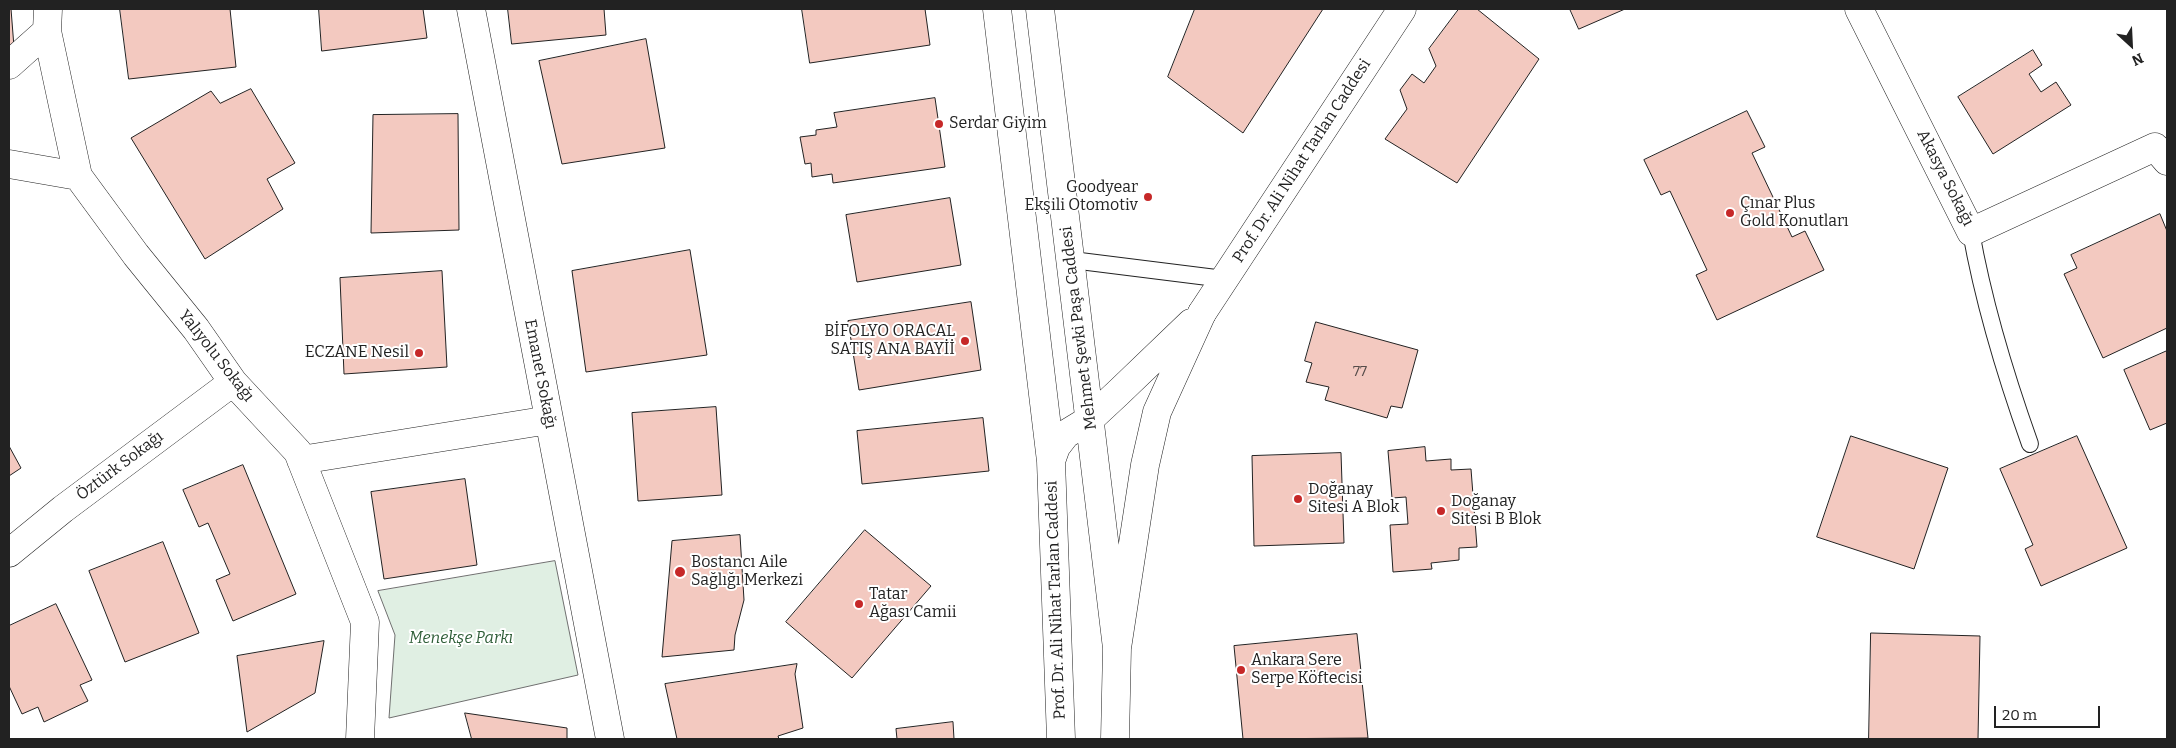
<!DOCTYPE html>
<html>
<head>
<meta charset="utf-8">
<style>
  body { margin:0 }
  #map { position:relative; width:2176px; height:748px; overflow:hidden; background:#fff; font-family:Bitter,serif }
  canvas { display:block }
  .frame { position:absolute; inset:0; border:10px solid #222; pointer-events:none }
  .north { position:absolute; left:2106px; top:20px; width:50px; height:50px; -webkit-text-stroke:4px #fff; paint-order:stroke; rotate:155deg; font-size:14px; font-weight:700; line-height:20px; text-align:center; color:#222 }
  .north::after { content:''; display:block; margin:auto; width:18px; height:22px; background:#222; clip-path:polygon(50% 0,100% 100%,50% 72%,0 100%) }
  .scale { position:absolute; left:1994px; top:706px; width:106px; height:22px; box-sizing:border-box; border:2px solid #222; border-top:0; padding-left:6px; font-size:15px; line-height:18px; white-space:nowrap; color:#222; -webkit-text-stroke:4px #fff; paint-order:stroke }
</style>
</head>
<body>
<div id="map">
<canvas width="2176" height="748"></canvas>
<div class="frame"></div>
<div class="north">N</div>
<div class="scale">20 m</div>
</div>
<script>
const context = document.querySelector('canvas').getContext('2d');
context.lineJoin = 'round';
function fillPath(path, color) { context.fillStyle = color; context.fill(path, 'evenodd'); }
function trace(path, color, width, dash) { context.strokeStyle = color; context.lineWidth = width; context.lineCap = dash ? 'butt' : 'round'; context.setLineDash(dash || []); context.stroke(path); }
function drawText(font, color, halo, rows, align = 'center') {
  context.font = font + ' Bitter,serif'; context.lineWidth = 4; context.setLineDash([]); context.textBaseline = 'middle'; context.strokeStyle = halo; context.fillStyle = color; for (const [text, x, y, turn = 0] of rows) {
    context.save(); context.translate(x, y); context.rotate((+turn || 0) * Math.PI / 180); context.textAlign = isNaN(turn) ? turn : align; if (halo) context.strokeText(text, 0, 0); context.fillText(text, 0, 0); context.restore();
  }
}
const green = new Path2D(`
  M555,561L578,675L389,718L395,635L378,591Z`);
const building = new Path2D(`
  M9,9H11L14,47L9,48Z
  M120,9H230L236,67L129,79Z
  M319,9H423L427,38L322,51Z
  M508,9H604L606,35L512,44Z
  M802,9H925L930,45L810,63Z
  M1195,9H1323L1243,133L1168,77Z
  M1459,9H1477L1539,59L1457,183L1385,139L1407,109L1400,90L1412,74L1424,83L1436,66L1429,49Z
  M1570,9H1625L1579,29Z
  M646,39L665,148L562,164L539,61Z
  M2033,50L2042,65L2029,74L2041,92L2056,82L2071,105L1993,154L1958,97Z
  M251,89L295,163L267,179L283,209L205,259L131,138L211,91L220,103Z
  M935,98L945,167L833,183L832,174L812,177L811,163L805,164L800,137L816,135V130L837,127L834,113Z
  M1747,111L1765,147L1752,153L1792,237L1805,231L1824,270L1717,320L1696,275L1707,270L1670,191L1661,195L1644,160Z
  M458,114L459,230L371,233L373,115Z
  M950,198L961,265L857,282L846,215Z
  M2160,214L2167,231V328L2103,358L2064,274L2077,268L2071,255Z
  M690,250L707,355L586,372L572,271Z
  M442,271L447,367L344,374L340,278Z
  M971,302L981,370L859,390L848,321Z
  M1316,322L1418,350L1402,408L1391,406L1387,418L1325,400L1329,387L1306,382L1312,363L1305,361Z
  M2167,351V423L2150,430L2124,370Z
  M716,407L722,495L638,501L632,413Z
  M983,418L989,471L862,484L857,431Z
  M1851,436L1948,468L1914,569L1817,537Z
  M2077,436L2127,548L2041,586L2025,549L2033,545L2000,469Z
  M9,446L21,468L9,476Z
  M1425,447L1426,461L1451,459V470L1471,469L1477,547L1459,548V560L1431,563L1432,569L1393,572L1390,525L1408,524L1406,497L1392,498L1388,451Z
  M1341,453L1344,543L1254,546L1252,456Z
  M243,465L296,594L233,621L216,580L230,574L208,523L199,527L183,490Z
  M465,479L477,565L384,579L371,492Z
  M865,530L931,586L852,678L786,622Z
  M740,535L744,600L735,635L734,650L662,657L672,541Z
  M163,542L199,633L125,662L89,571Z
  M56,604L92,680L80,685L88,701L44,722L38,707L22,714L9,686V626Z
  M1871,633L1980,636L1978,739H1869Z
  M1357,634L1368,738L1243,739L1234,646Z
  M324,641L315,693L247,732L237,656Z
  M797,664L795,674L803,728L778,736L779,739H677L665,684Z
  M465,713L567,728V739H472Z
  M953,722L954,739H897L896,729Z`);
const lane = new Path2D(`
  M1971,232C1984,305 2005,374 2030,444
  M1072,260L1224,279`);
const street = new Path2D(`
  M48,9L47,31L78,176L136,255L196,329L233,382L298,452L365,622L360,739
  M471,9L610,739
  M1859,9L1971,232L2155,147L2167,161
  M9,65L47,31
  M9,164L78,176
  M301,460L549,420
  M9,553L63,509L233,382`);
const secondary = new Path2D(`
  M1202,313L1402,9`);
const primary = new Path2D(`
  M997,9L1051,461L1061,739
  M1040,9L1117,648
  M1051,461L1056,447L1066,434L1089,420L1118,393L1191,323
  M1115,739L1117,648L1145,465L1157,412L1202,313`);
const markers = [
  [939,124,5,"#c62828"],
  [1148,197,5,"#c62828"],
  [1730,213,5,"#c62828"],
  [965,341,5,"#c62828"],
  [419,353,5,"#c62828"],
  [1298,499,5,"#c62828"],
  [1441,511,5,"#c62828"],
  [680,572,6,"#c62828"],
  [859,604,5,"#c62828"],
  [1241,670,5,"#c62828"]
];
const numberNames = [
  ["77",1360,372]
];
const poiNames = [
  ["Serdar Giyim",949,124],
  ["Goodyear",1138,188,"right"],
  ["Ekşili Otomotiv",1138,206,"right"],
  ["Çınar Plus",1740,204],
  ["Gold Konutları",1740,222],
  ["BİFOLYO ORACAL",955,332,"right"],
  ["SATIŞ ANA BAYİİ",955,350,"right"],
  ["ECZANE Nesil",409,353,"right"],
  ["Doğanay",1308,490],
  ["Sitesi A Blok",1308,508],
  ["Doğanay",1451,502],
  ["Sitesi B Blok",1451,520],
  ["Bostancı Aile",691,563],
  ["Sağlığı Merkezi",691,581],
  ["Tatar",869,595],
  ["Ağası Camii",869,613],
  ["Ankara Sere",1251,661],
  ["Serpe Köftecisi",1251,679]
];
const streetNames = [
  ["Prof. Dr. Ali Nihat Tarlan Caddesi",1302,161,-57],
  ["Akasya Sokağı",1945,178,63],
  ["Mehmet Şevki Paşa Caddesi",1079,328,-97],
  ["Yalıyolu Sokağı",216,356,52],
  ["Emanet Sokağı",540,374,79],
  ["Öztürk Sokağı",120,466,-37],
  ["Prof. Dr. Ali Nihat Tarlan Caddesi",1056,600,-92]
];
const parkNames = [
  ["Menekşe Parkı",461,639]
];
fillPath(green, '#e0efe3');
trace(green, '#6f6f6f', 1);
fillPath(building, '#f3c9c0');
trace(building, '#222', 1);
trace(lane, '#222', 18);
trace(street, '#222', 29);
trace(secondary, '#222', 29);
trace(primary, '#222', 29);
trace(lane, '#fff', 16);
trace(street, '#fff', 28);
trace(secondary, '#fff', 28);
trace(primary, '#fff', 28);
for (const [x, y, r, color] of markers) { const dot = new Path2D(); dot.arc(x, y, r, 0, 2 * Math.PI); context.fillStyle = color; context.fill(dot); trace(dot, '#fff', 2); }
drawText('14px', '#564c4a', null, numberNames);
drawText('16px', '#222', '#fff', poiNames, 'left');
drawText('16px', '#222', '#fff', streetNames);
drawText('italic 16px', '#2f5e38', '#fff', parkNames);
</script>
</body>
</html>
